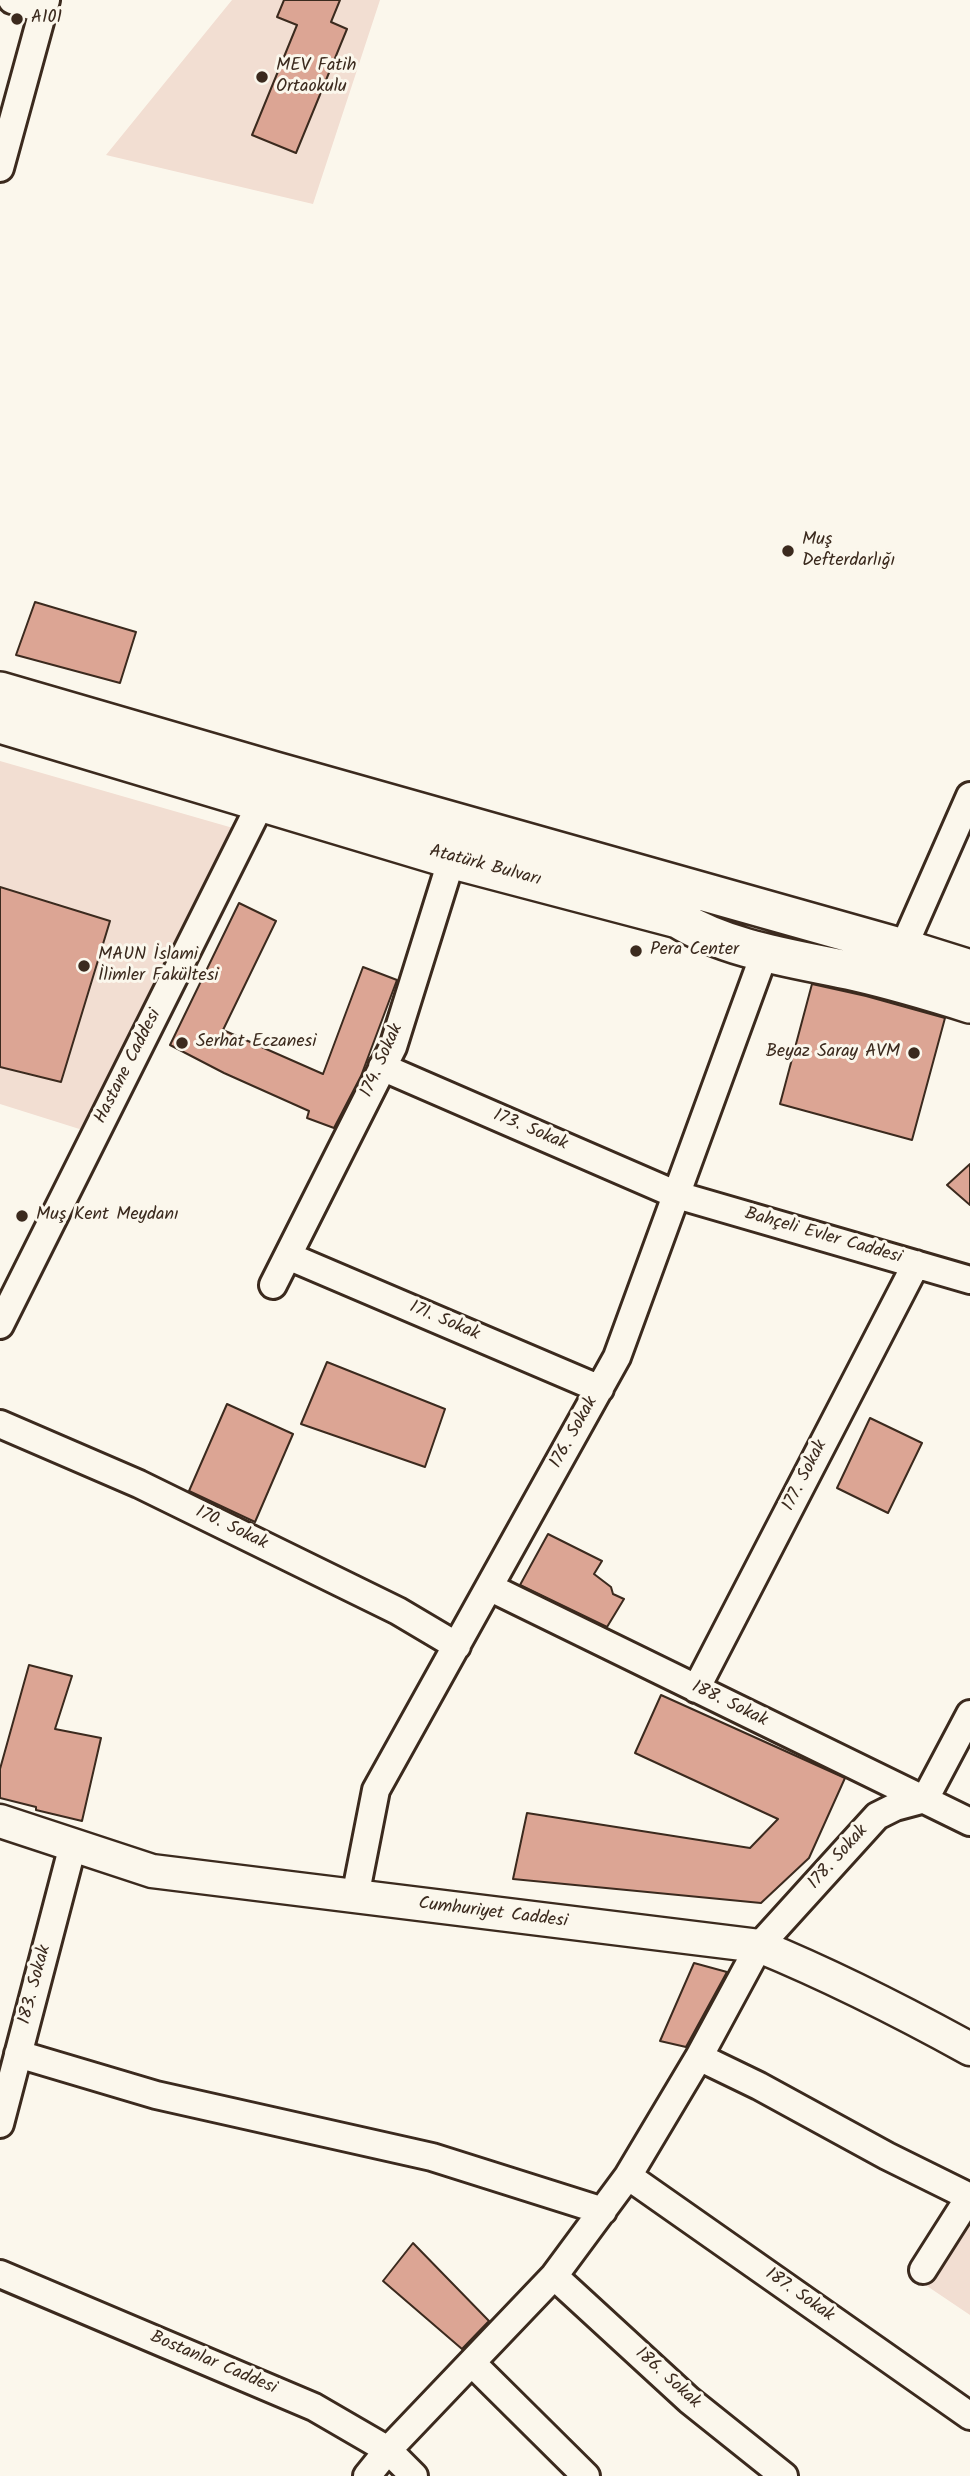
<!DOCTYPE html>
<html>
<head>
<meta charset="utf-8">
<style>
  body { margin:0 }
  canvas { display:block; background:#fbf7ec }
</style>
</head>
<body>
<canvas width="970" height="2476"></canvas>
<script>
const context = document.querySelector('canvas').getContext('2d');
context.lineJoin = 'round';
function fillPath(path, color) { context.fillStyle = color; context.fill(path, 'evenodd'); }
function trace(path, color, width, dash) { context.strokeStyle = color; context.lineWidth = width; context.lineCap = dash ? 'butt' : 'round'; context.setLineDash(dash || []); context.stroke(path); }
function drawText(font, color, halo, rows, align = 'center') {
  context.font = font + ' Kalam,sans-serif'; context.lineWidth = 6; context.setLineDash([]); context.textBaseline = 'middle'; context.strokeStyle = halo; context.fillStyle = color; for (const [text, x, y, turn = 0] of rows) {
    context.save(); context.translate(x, y); context.rotate((+turn || 0) * Math.PI / 180); context.textAlign = isNaN(turn) ? turn : align; if (halo) context.strokeText(text, 0, 0); context.fillText(text, 0, 0); context.restore();
  }
}
const built = new Path2D(`
  M232,0H380L313,204L106,155Z
  M0,761L233,828L89,1132L0,1104Z
  M970,2212V2315L924,2284Z`);
const building = new Path2D(`
  M284,0H340L331,22L347,29L296,153L252,135L297,25L277,17Z
  M35,602L136,632L120,683L16,655Z
  M0,887L110,921L61,1082L0,1067Z
  M239,903L276,921L223,1030L323,1074L363,967L397,980L361,1076L334,1128L307,1118L309,1111L224,1073L170,1045Z
  M812,984L866,996L945,1018L912,1140L780,1104Z
  M970,1164V1205L947,1185Z
  M327,1362L445,1409L425,1467L301,1424Z
  M227,1404L293,1434L255,1522L189,1491Z
  M870,1418L922,1443L888,1513L837,1488Z
  M548,1534L602,1561L594,1574L611,1587L613,1594L624,1599L607,1627L520,1585Z
  M29,1665L72,1676L55,1729L101,1738L82,1821L36,1810V1807L0,1798V1769Z
  M661,1695L845,1778L809,1858L761,1903L513,1879L527,1813L750,1848L778,1819L635,1753Z
  M694,1963L727,1972L686,2047L660,2041Z
  M413,2243L489,2321L462,2349L383,2281Z`);
const minor = new Path2D(`
  M12,0L44,10
  M0,168L46,0
  M900,966L903,948L970,796
  M382,1067L677,1195L970,1280
  M288,1256L600,1389
  M273,1285L393,1047L457,842
  M0,1325L268,789
  M0,1424L139,1484L398,1611L457,1646
  M489,1587L970,1822
  M696,1689L916,1264
  M355,1897L376,1790L617,1357L765,952
  M18,2054L156,2095L432,2157L603,2211
  M699,2057L759,2086L887,2156L970,2197
  M0,2124L73,1845
  M628,2176L970,2416
  M923,2270L970,2196
  M0,2274L314,2407L388,2450L414,2476
  M554,2276L689,2400L784,2476
  M472,2363L586,2476
  M367,2476L388,2450L554,2276L628,2176L699,2057L759,1946L877,1816L895,1807L925,1799L970,1714`);
const tertiary = new Path2D(`
  M0,1821L152,1871L759,1946C832,1976 901,2011 970,2049`);
const secondary = new Path2D(`
  M0,691L275,771L903,948L970,969
  M0,724L450,859L678,919C730,951 797,959 856,972C895,981 932,992 970,1004`);
const markers = [
  [17,19,7,"#3b2a1e"],
  [262,77,7,"#3b2a1e"],
  [788,551,7,"#3b2a1e"],
  [636,951,7,"#3b2a1e"],
  [84,966,7,"#3b2a1e"],
  [182,1043,7,"#3b2a1e"],
  [914,1053,7,"#3b2a1e"],
  [22,1216,7,"#3b2a1e"]
];
const poiNames = [
  ["A101",31,19],
  ["MEV Fatih",276,67],
  ["Ortaokulu",276,88],
  ["Muş",802,541],
  ["Defterdarlığı",802,562],
  ["Pera Center",650,951],
  ["MAUN İslami",98,956],
  ["İlimler Fakültesi",98,977],
  ["Serhat Eczanesi",196,1043],
  ["Beyaz Saray AVM",900,1053,"right"],
  ["Muş Kent Meydanı",36,1216]
];
const streetNames = [
  ["Atatürk Bulvarı",485,867,15],
  ["174. Sokak",383,1061,-66],
  ["Hastane Caddesi",129,1067,-63],
  ["173. Sokak",530,1131,23],
  ["Bahçeli Evler Caddesi",823,1237,16],
  ["171. Sokak",444,1322,23],
  ["176. Sokak",575,1433,-61],
  ["177. Sokak",806,1476,-63],
  ["170. Sokak",231,1529,26],
  ["188. Sokak",729,1705,26],
  ["178. Sokak",839,1858,-48],
  ["Cumhuriyet Caddesi",493,1914,7],
  ["183. Sokak",36,1985,-75],
  ["187. Sokak",799,2296,35],
  ["Bostanlar Caddesi",213,2364,23],
  ["186. Sokak",667,2379,42]
];
fillPath(built, '#f2ded2');
fillPath(building, '#dca594');
trace(building, '#3b2a1e', 2);
trace(minor, '#3b2a1e', 32);
trace(tertiary, '#3b2a1e', 37);
trace(secondary, '#3b2a1e', 42);
trace(minor, '#fbf7ec', 26);
trace(tertiary, '#fbf7ec', 32);
trace(secondary, '#fbf7ec', 37);
for (const [x, y, r, color] of markers) { const dot = new Path2D(); dot.arc(x, y, r, 0, 2 * Math.PI); context.fillStyle = color; context.fill(dot); trace(dot, '#fbf7ec', 2.5); }
drawText('18px', '#3b2a1e', '#fbf7ec', poiNames, 'left');
drawText('18px', '#3b2a1e', '#fbf7ec', streetNames);
</script>
</body>
</html>
